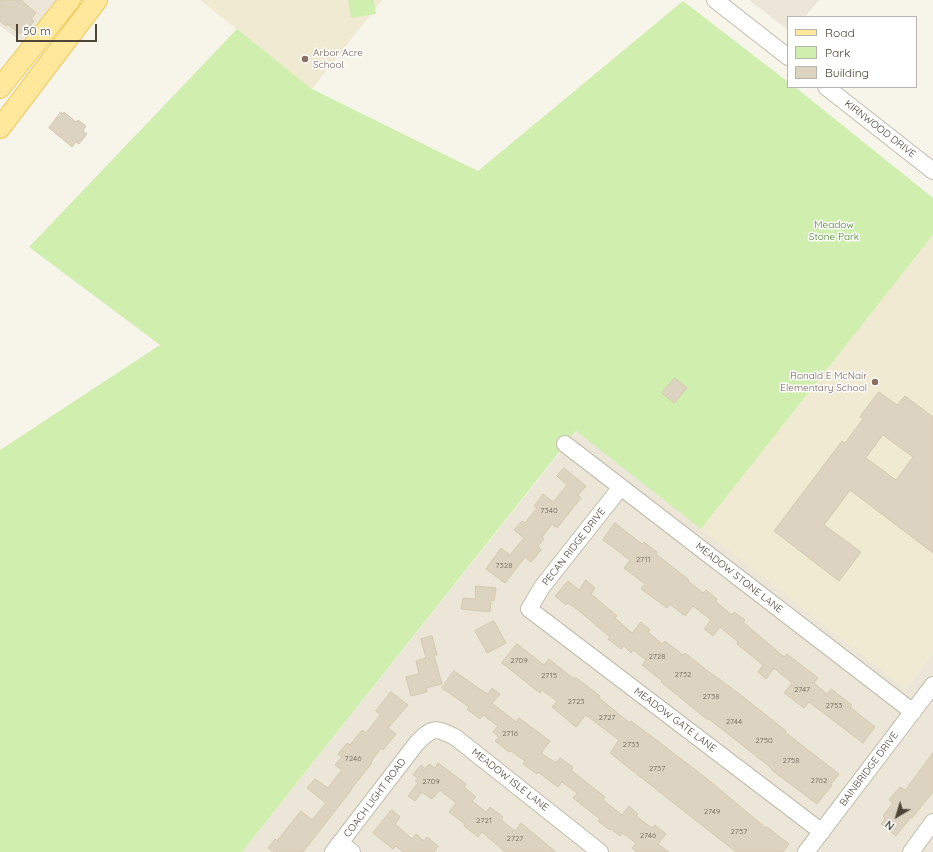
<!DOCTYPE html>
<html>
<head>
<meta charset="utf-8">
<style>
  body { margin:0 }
  #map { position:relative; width:933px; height:852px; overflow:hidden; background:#f7f4ea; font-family:Quicksand,sans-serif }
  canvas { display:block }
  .legend { position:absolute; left:787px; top:16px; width:130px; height:72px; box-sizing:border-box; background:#fff; border:1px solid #b7b5af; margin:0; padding:5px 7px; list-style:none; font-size:12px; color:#4c4537 }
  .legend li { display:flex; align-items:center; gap:8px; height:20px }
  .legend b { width:20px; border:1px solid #b7b5af }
  .north { position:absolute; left:877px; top:796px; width:40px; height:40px; -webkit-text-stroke:3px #fff; paint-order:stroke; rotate:218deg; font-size:11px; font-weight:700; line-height:16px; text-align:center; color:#4c4537 }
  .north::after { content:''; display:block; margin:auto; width:14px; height:18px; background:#4c4537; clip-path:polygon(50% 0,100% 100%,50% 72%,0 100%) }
  .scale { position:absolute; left:16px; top:24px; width:81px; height:18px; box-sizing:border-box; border:2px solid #4c4537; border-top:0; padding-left:5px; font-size:12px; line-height:14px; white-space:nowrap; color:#4c4537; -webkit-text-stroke:3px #fff; paint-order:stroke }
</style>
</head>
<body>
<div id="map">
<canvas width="933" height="852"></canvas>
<ul class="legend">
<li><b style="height:5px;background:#ffe79b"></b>Road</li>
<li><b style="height:11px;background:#d0efaf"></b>Park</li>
<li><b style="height:11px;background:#ddd3c1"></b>Building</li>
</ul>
<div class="north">N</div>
<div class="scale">50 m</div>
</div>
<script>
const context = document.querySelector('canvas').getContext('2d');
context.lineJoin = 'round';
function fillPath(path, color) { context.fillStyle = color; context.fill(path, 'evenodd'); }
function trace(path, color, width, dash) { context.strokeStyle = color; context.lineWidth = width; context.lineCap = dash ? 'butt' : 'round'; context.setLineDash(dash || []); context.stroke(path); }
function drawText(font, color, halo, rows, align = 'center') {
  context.font = font + ' Quicksand,sans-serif'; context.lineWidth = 3; context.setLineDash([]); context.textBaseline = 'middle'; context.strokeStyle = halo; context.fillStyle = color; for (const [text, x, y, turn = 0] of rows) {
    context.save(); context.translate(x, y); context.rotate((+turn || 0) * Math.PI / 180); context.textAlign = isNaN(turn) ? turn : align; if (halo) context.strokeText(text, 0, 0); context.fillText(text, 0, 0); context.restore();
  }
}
const residential = new Path2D(`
  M0,0H61L26,45L0,26Z
  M749,0H819L805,17H788V30Z
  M577,431L906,689L933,653V852H242Z`);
const education = new Path2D(`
  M200,0H382L312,89Z
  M933,235V653L906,689L701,529Z`);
const green = new Path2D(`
  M348,0H374L376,14L351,18Z
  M683,1L788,82V87H795L933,198V235L701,529L576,431L242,852H0V450L160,345L29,247L237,29L312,89L478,171Z`);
const building = new Path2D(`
  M0,0H21L36,13L31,19L34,21L26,32L23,30L20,34L7,24L6,26L0,21Z
  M61,112L63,114L64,112L76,122L78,120L86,126L83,131L87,134L79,144L76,142L72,147L49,128Z
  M675,378L687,388L674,403L662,393Z
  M879,392L897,405L905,396L933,417V553L850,490L824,525L861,552L839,581L774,531L842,441L845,443L863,419L860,417ZM883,435L913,457L896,480L866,458Z
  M564,468L586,486L578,495L581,498L557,528L552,524L542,537L544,539L538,546L541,550L531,562L525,557L505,583L486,569L501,548L510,555L524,538L514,530L522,521L525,523L537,508L534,506L543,494L553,502L567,485L557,476Z
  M615,523L642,544L644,542L657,552L656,554L689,580L688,581L703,593L706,590L717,599L715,601L732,615L734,612L745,620L743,622L784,657L787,654L818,678L814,683L827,694L831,689L852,705L850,707L875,727L863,743L809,702L804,708L784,693L792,683L774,668L766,679L758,672L763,665L737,644L738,642L720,627L713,636L704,629L711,620L693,606L685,616L670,604L667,608L641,589L645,584L624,568L630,560L603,540Z
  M586,580L595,588L591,594L617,616L615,618L632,633L641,622L650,630L648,632L662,644L665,641L683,655L685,653L714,676V675L742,696L786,731L785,732L839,774L831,784L832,785L817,804L773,771L770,767L709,719L708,720L661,682L662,681L642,665L646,660L633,650L631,653L624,646L621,649L608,639L610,637L578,610L568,603L566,605L555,596L568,581L579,590Z
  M476,586L496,588L494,601L491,600L490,612L461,609L463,598L475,599Z
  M494,621L506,643L487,653L475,631Z
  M432,636L437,655H434L442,684L426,688L427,692L411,696L406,677L419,674L416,661L426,658L421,639Z
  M517,644L544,665L549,659L574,679L575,677L600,696L599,698L630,723L631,721L659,742L706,778L766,828L767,827L789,844L783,852H736L610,753L619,740L586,715L576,727L552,707L557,701L542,690L540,693L502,663Z
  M454,671L487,694L492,688L500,694L492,703L516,722L519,718L550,741L541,753L556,763L560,758L573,767L571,770L605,797L603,800L622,815L629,806L638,814L636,816L652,828L655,825L666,834L658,844L669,852H637L632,848L636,843L622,833L620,836L611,829L610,830L598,821L600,819L573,798L577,793L562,782L558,787L538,772L537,774L523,764L525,761L511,751L509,752L495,741L499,737L493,732L498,726L483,715L480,719L467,709L469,707L442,688Z
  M391,692L408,705L388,728L396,734L383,750L381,748L371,762L372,763L351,789H352L303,852H274L268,848L275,839L277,841L301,811L312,820L326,803L307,788L315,779L328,788L342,770L335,765L342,757L338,754L347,743L350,745L362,730L366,733L380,715L376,711Z
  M933,753V792L912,818L911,817L896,836L881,824L885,818L883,816L893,803L889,800L900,787L905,790Z
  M438,763L466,784L464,787L476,797L472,801L486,812L490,807L503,817L501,820L515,831L521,823L556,852H505L482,832L478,837L464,826L465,824L449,812L456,803L440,790L432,799L422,792L415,801L408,796L418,783L415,781L418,778L413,775L421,765L425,769L429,764L435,768Z
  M392,810L400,817L395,824L412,839L416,834L424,841L427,837L438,846L434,852H403L396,846L393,849L373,833Z`);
const minor = new Path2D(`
  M715,0L788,57
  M826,87L933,171
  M565,444L913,712
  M621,487L542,587L529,609L822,832
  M340,843L352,852
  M333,852L416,744C432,727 435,727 455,737L600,852
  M806,852L933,685
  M911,852L933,822`);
const major = new Path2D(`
  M0,88L70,0
  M0,128L97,0`);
const markers = [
  [305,59,4,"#8d6e63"],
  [875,382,4,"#8d6e63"]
];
const numberNames = [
  ["7340",549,511],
  ["2711",643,560],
  ["7328",504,566],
  ["2728",657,657],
  ["2709",519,661],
  ["2732",683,675],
  ["2715",549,676],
  ["2747",802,690],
  ["2738",711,697],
  ["2723",576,702],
  ["2753",834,706],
  ["2727",607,718],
  ["2744",734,722],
  ["2716",510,734],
  ["2750",764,741],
  ["2733",631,745],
  ["7246",353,759],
  ["2758",791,761],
  ["2737",657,769],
  ["2762",819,781],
  ["2709",431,782],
  ["2749",712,812],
  ["2721",484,821],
  ["2757",739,832],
  ["2746",648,836],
  ["2727",515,839]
];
const educationNames = [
  ["Arbor Acre",313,53],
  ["School",313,65],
  ["Ronald E McNair",867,376,"right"],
  ["Elementary School",867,388,"right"]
];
const streetNames = [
  ["KIRNWOOD DRIVE",880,129,38],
  ["PECAN RIDGE DRIVE",574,547,-52],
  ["MEADOW STONE LANE",739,578,38],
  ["MEADOW GATE LANE",675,720,37],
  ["BAINBRIDGE DRIVE",869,769,-53],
  ["MEADOW ISLE LANE",510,780,38],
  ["COACH LIGHT ROAD",375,798,-53]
];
const parkNames = [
  ["Meadow",834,225],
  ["Stone Park",834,237]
];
fillPath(residential, '#ebe6d8');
fillPath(education, '#f1ead3');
fillPath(green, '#d0efaf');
fillPath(building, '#ddd3c1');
trace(building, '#d6c9b0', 1);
trace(minor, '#c4bcab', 18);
trace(major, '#f2cb5d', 22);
trace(minor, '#fff', 16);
trace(major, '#ffe79b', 20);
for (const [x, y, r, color] of markers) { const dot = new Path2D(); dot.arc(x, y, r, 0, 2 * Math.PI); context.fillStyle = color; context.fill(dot); trace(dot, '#fff', 1.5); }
drawText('8px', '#70685a', null, numberNames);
drawText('10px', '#785e54', '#fff', educationNames, 'left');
drawText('10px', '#4c4537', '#fff', streetNames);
drawText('10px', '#418120', '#fff', parkNames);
</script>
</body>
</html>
